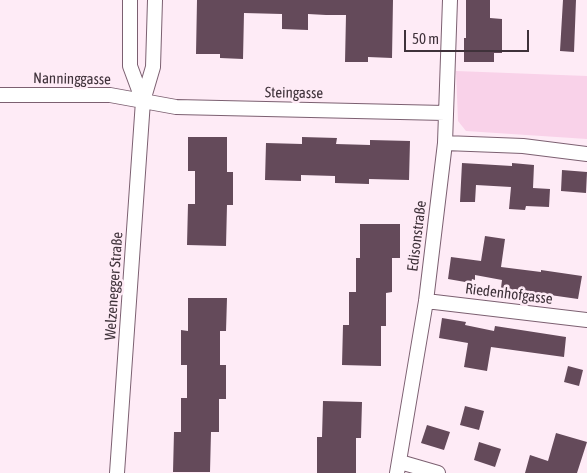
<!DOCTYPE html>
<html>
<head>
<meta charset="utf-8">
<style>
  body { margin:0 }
  #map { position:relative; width:587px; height:473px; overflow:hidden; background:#feebf6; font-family:"Asap Condensed",sans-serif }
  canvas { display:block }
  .scale { position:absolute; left:404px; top:30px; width:125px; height:22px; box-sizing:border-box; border:2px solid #3f323a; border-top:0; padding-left:6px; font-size:15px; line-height:18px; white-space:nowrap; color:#3f323a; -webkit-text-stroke:4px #feebf6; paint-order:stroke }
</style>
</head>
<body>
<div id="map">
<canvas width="587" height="473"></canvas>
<div class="scale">50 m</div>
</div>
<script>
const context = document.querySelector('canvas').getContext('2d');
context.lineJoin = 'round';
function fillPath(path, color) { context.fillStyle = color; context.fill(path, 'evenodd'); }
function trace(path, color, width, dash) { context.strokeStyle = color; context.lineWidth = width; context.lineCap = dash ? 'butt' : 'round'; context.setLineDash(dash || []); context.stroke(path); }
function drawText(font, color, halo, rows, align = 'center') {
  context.font = font + ' "Asap Condensed",sans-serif'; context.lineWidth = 5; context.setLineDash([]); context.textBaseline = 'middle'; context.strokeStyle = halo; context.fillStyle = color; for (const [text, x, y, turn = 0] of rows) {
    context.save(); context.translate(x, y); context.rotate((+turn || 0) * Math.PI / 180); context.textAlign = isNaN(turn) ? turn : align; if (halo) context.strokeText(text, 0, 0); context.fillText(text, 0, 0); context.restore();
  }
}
const green = new Path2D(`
  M456,71L587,76V139L466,131L458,121Z`);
const building = new Path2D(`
  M197,0H393L392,58L368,57V62H345L346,15H326L308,14V30L282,29V14L244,13L243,59L220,58V54H196Z
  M466,0H490V18L502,19V53H494V62H464V38H466Z
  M563,0H576L574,52L560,51Z
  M188,137H227V172H233V205H227L226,246L187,245L188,204H195V171H188Z
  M302,137L337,138L336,144L370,145V140L410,141L409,180L369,179V184L335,183V176L301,175V181L265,180L266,143L302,144Z
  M462,163L512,166V163L534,165L533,188L550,189L549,207L526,206L525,210L509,209L511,187L476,185L475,202H460Z
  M562,170L587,172L586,193L561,191Z
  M360,224H400V258H392V292L386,293V326H381V366L342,365L343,325H349V292H356V258H360Z
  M485,236L505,239L501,267L541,272V270L582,276L578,299L501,288L502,280L475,275V280L472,279L471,283L448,279L451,257L481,261Z
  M188,298H227L226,331H220V365H226V399H219V432H211L210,472H173L174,432H181V398H187V365H181V330L188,331Z
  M442,318L466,322L465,325L494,331L495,326L566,337L564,357L491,347L487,371L464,367L468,343L439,338Z
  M568,366L583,370L579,386L564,382Z
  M323,401L362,402L361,438H356V473H317V437H322Z
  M465,406L484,411L479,430L460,425Z
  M427,425L450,432L444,450L421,443Z
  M556,433L587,442L577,473H525L530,455L548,461Z
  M479,442L501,449L495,467L474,460Z`);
const street = new Path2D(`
  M130,0V66L143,101
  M0,95H110L176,107L445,113
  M445,143L523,146L587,154
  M426,301L587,320
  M400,462L438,473
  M117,473L143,101L153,67L155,0
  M397,473L426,301L445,143L450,0`);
const streetNames = [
  ["Nanninggasse",72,79,1],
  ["Steingasse",294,93,1],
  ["Edisonstraße",417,236,-83],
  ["Welzenegger Straße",114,286,-86],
  ["Riedenhofgasse",509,294,7]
];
fillPath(green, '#f9d2e9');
fillPath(building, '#644a5a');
trace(street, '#7c6071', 16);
trace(street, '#fff', 14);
drawText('15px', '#3f323a', '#feebf6', streetNames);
</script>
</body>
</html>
